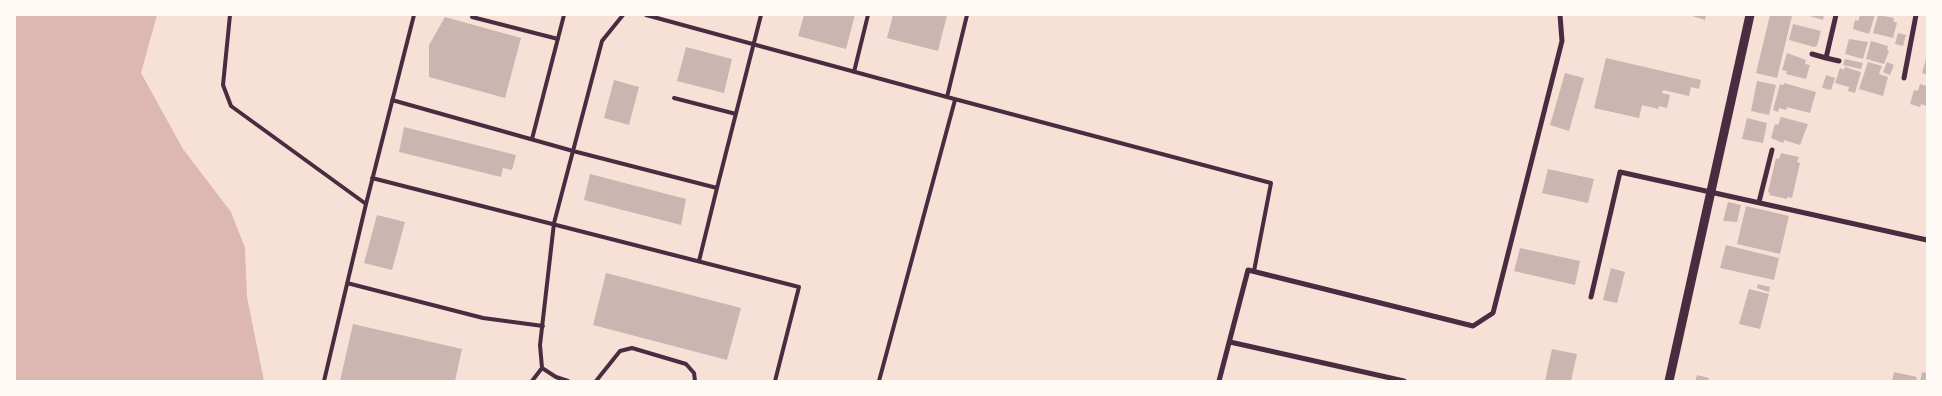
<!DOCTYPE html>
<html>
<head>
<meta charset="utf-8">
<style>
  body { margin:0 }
  #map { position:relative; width:1942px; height:396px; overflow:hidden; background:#f7e1d7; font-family:"Open Sans",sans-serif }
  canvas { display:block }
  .frame { position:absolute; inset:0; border:16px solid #fffaf5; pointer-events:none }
</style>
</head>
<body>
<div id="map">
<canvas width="1942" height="396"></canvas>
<div class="frame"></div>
</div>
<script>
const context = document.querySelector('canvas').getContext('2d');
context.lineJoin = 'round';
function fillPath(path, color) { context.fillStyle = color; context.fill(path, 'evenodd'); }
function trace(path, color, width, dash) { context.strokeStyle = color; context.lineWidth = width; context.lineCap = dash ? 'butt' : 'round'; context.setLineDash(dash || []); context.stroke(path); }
const water = new Path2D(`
  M15,15H157L141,73L183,149L231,212L245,248L247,297L264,381H15Z`);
const building = new Path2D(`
  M804,15H855L846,49L798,36Z
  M893,15H947L938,51L887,38Z
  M1689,15H1706L1705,20Z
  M1770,15L1792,16L1777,78L1756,73Z
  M1806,15H1824L1823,20Z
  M1860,15H1875L1869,34L1853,29L1855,20L1858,21Z
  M1878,15L1894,18L1893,21L1897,23L1893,38L1873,33Z
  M445,17L521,38L505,98L429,77V45Z
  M1793,24L1821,31L1817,46L1814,47L1789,40Z
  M1898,33L1906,35L1903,46L1895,44Z
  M1849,39L1868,42L1863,59L1845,54Z
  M1871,41L1888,46L1887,50L1889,51L1884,64L1866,59Z
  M686,47L732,59L724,93L677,81Z
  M1787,53L1806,60L1805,64L1810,65L1806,79L1786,74L1787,71L1782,70Z
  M1606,58L1701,80L1699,89L1691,87L1689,96L1663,90L1662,93L1670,95L1667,108L1659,106L1658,109L1642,105L1639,118L1594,108Z
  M1845,59L1863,63L1861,69L1843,65Z
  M1926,59H1927V75L1922,73Z
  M1868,62L1882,66L1879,74L1888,77L1883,96L1859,89Z
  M1887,62L1894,65L1890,75L1883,72Z
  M1845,67L1861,72L1855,93L1848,91L1849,87L1835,83L1840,68L1844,70Z
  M1565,73L1584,78L1569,131L1550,125Z
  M1826,75L1835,78L1831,90L1822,88Z
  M614,80L639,87L629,125L604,118Z
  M1757,81L1776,85L1769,115L1751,111Z
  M1784,83L1816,92L1810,113L1787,107L1786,110L1779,108L1778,112L1773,110L1780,84L1784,85Z
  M1920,84L1927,86V106L1921,104L1920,107L1910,104L1914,90L1918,91Z
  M1781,117L1808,124L1800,145L1784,140L1783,143L1771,138L1775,124L1778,125Z
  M1747,118L1767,123L1763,143L1742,139Z
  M404,127L516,155L512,170L503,168L501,177L399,152Z
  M1781,153L1799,157L1797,162L1800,163L1792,198L1787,197V199L1769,195L1770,193L1768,192L1776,158L1779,159Z
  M1548,169L1594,179L1588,203L1542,193Z
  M590,174L686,199L681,225L584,200Z
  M1728,202L1741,205L1737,222L1723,221Z
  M1746,206L1789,216L1780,254L1737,244Z
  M377,215L405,222L392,270L364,263Z
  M1726,245L1779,258L1774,280L1720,268Z
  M1520,248L1580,261L1575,285L1514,271Z
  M1611,268L1625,272L1617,303L1603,300Z
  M606,273L741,308L727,360L593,325Z
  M1758,284L1770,287L1769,292L1757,288Z
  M1749,289L1769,294L1760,329L1739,324Z
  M353,324L462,349L455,381H340Z
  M1552,349L1577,354L1571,381H1545Z
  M1894,372L1917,377L1916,381H1892Z
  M1922,372L1927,373V381H1920Z
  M1697,375L1709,378L1708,381H1695Z`);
const service = new Path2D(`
  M230,15L223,85L231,106L366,204L324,381
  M646,15L947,97L1271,183L1254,271
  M472,17L558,39
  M854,72L868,15
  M947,97L967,15
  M674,98L736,114
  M392,100L573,151L717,188L761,15
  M532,139L564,15
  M372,178L799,287L775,381
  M366,204L414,15
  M699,261L717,188
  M347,283L483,318L543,326
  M532,381L542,368
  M568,381L556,377L542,368L540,345L554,223L602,41L623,15
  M596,381L620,351L632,348L686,364L694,373L695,381
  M879,381L955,100`);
const minor = new Path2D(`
  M1836,15L1826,58L1839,61
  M1812,54L1826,58
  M1904,78L1916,15
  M1759,202L1772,150
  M1591,297L1620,172L1927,240
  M1230,342L1404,381
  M1219,381L1248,270L1473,326L1493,313L1562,41L1560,15`);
const tertiary = new Path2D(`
  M1669,381L1750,15`);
fillPath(water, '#dcb8b0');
fillPath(building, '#ccb4b1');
trace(service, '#4a2c40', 4);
trace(minor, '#4a2c40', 5);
trace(tertiary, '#4a2c40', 9);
</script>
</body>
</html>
